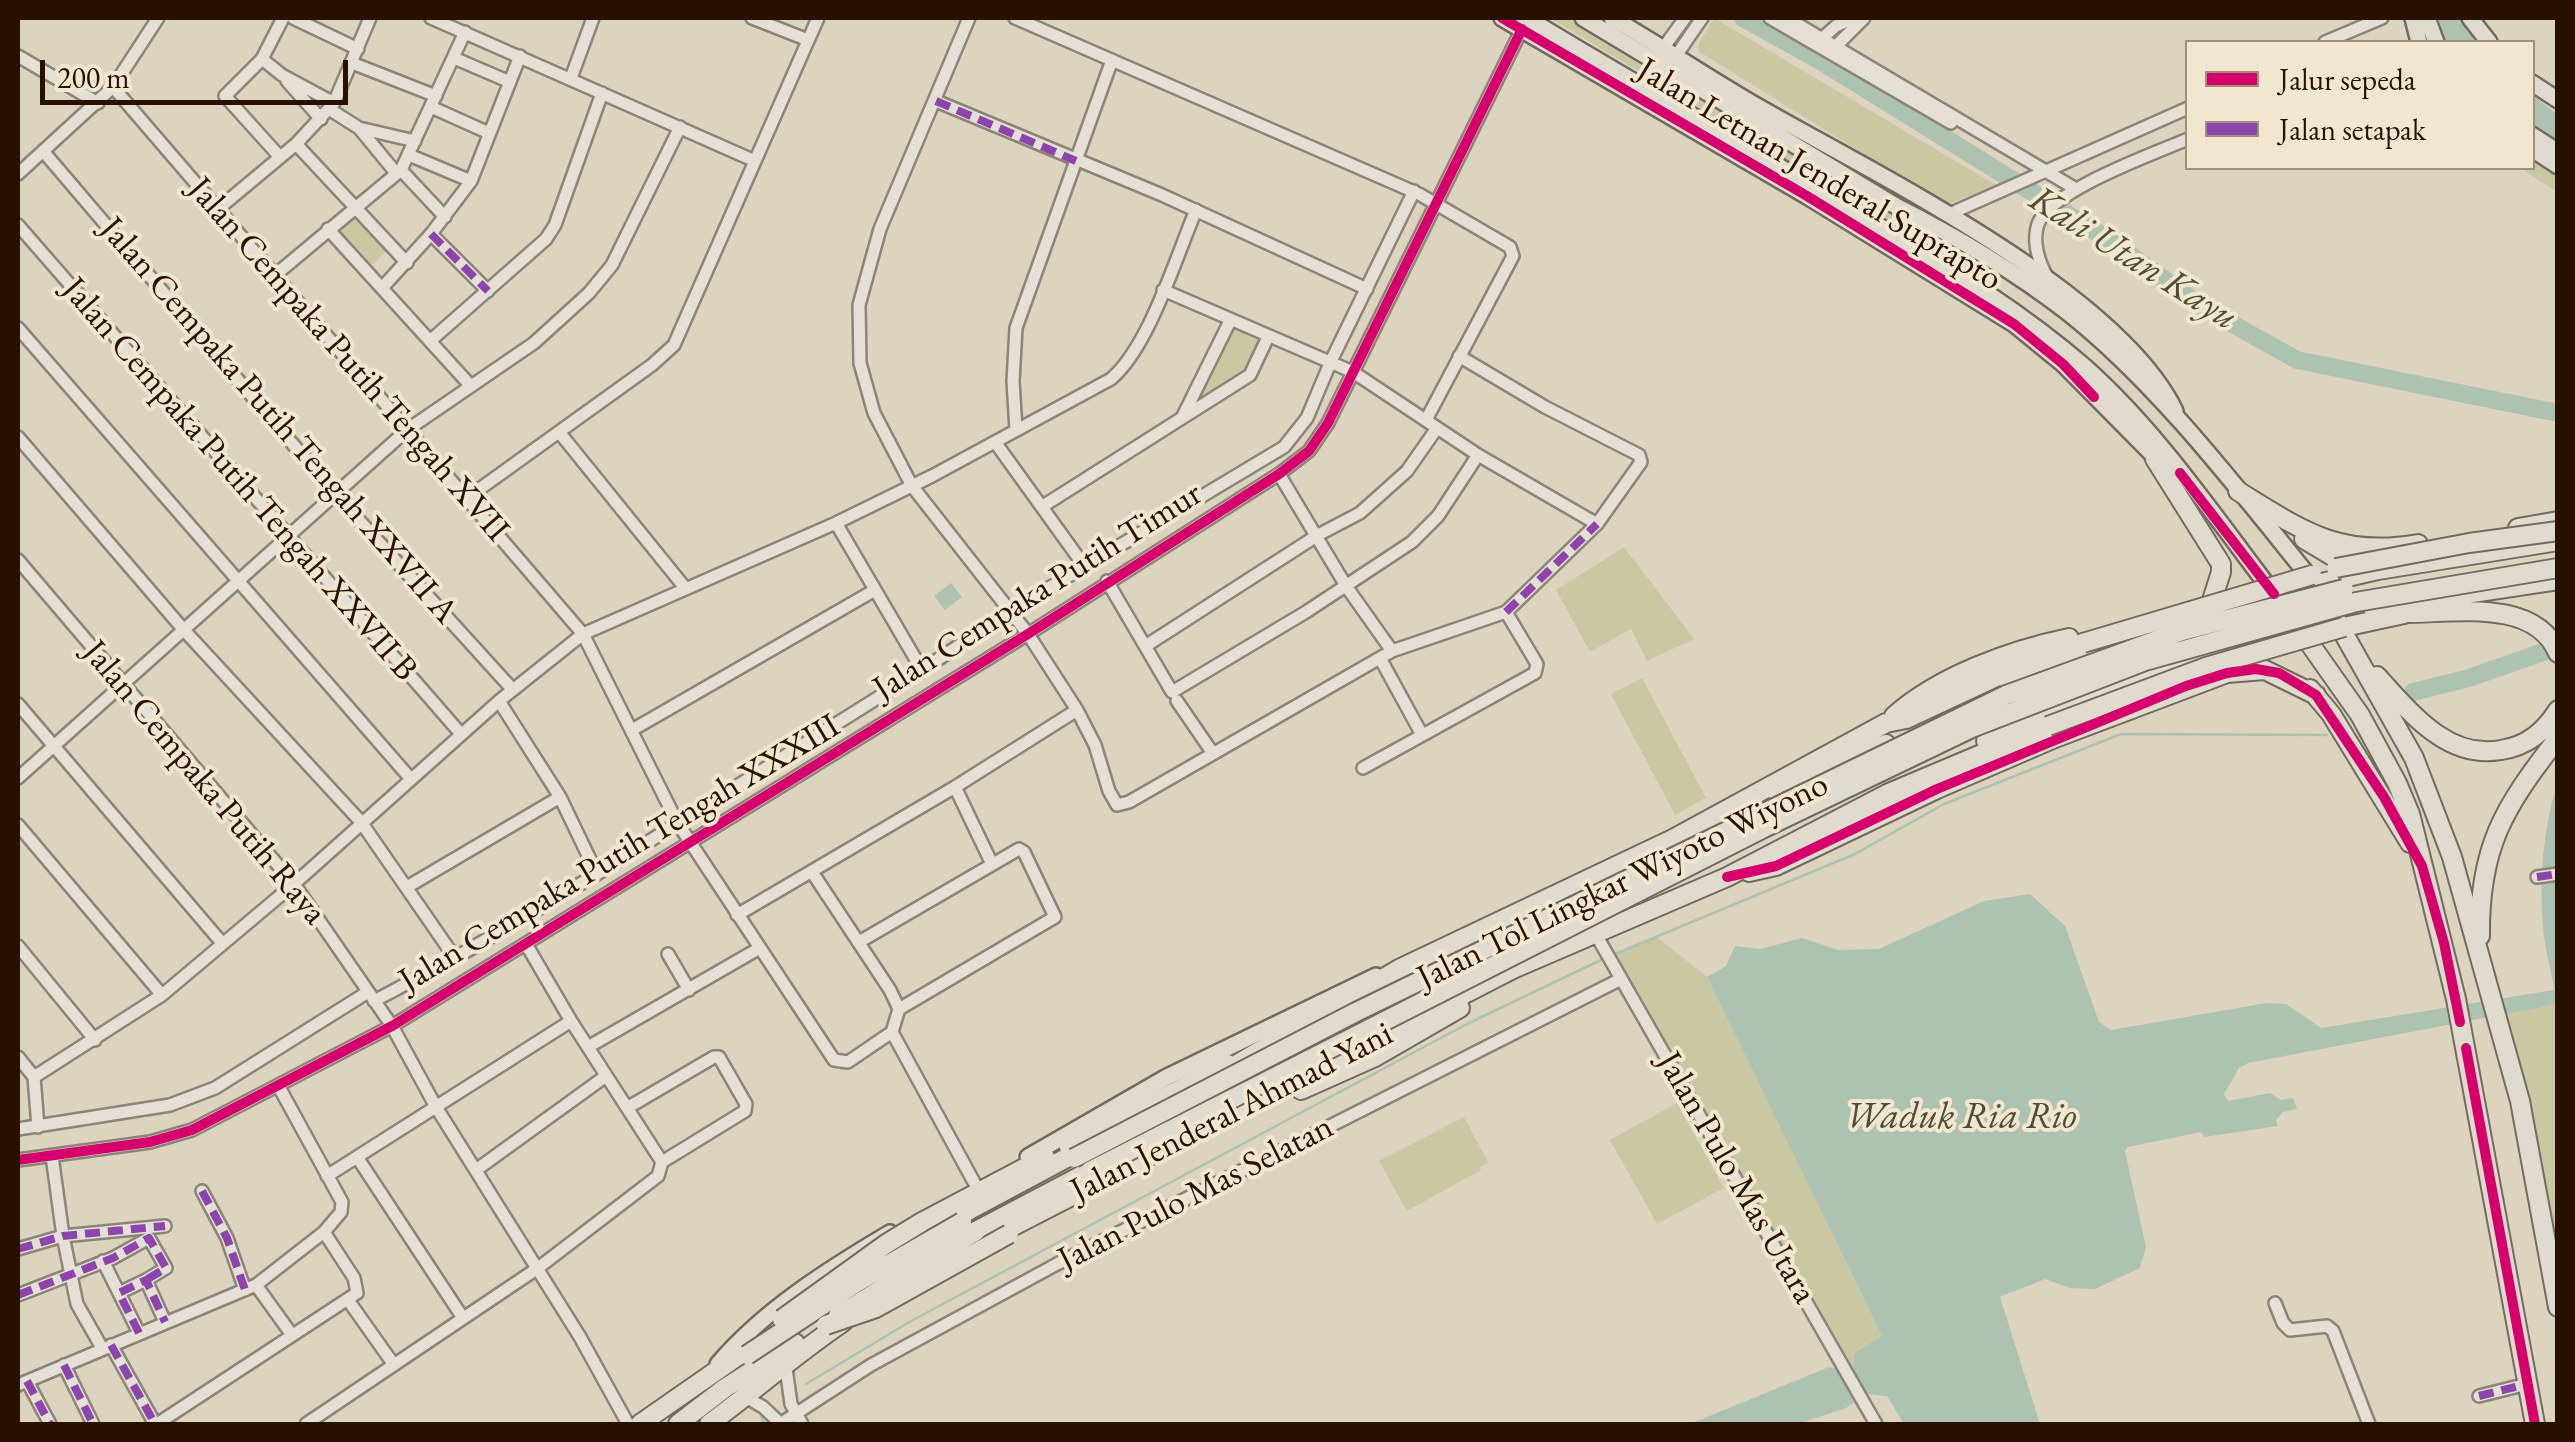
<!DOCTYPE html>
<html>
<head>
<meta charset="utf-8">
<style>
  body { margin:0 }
  #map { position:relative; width:2575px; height:1442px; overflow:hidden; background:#ddd4c0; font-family:"EB Garamond",serif }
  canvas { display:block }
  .frame { position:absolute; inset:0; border:20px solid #281100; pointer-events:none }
  .legend { position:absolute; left:2185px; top:40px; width:350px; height:130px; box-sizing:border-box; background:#f1e6ce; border:2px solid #a1917c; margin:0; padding:12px 18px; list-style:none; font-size:30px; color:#281100 }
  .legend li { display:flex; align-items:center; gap:20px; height:50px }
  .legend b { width:50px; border:2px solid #a1917c }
  .scale { position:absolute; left:40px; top:60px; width:308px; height:45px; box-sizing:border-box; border:5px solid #281100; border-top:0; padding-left:12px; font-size:30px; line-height:35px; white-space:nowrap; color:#281100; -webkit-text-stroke:8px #f1e6ce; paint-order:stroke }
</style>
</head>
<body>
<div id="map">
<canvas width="2575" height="1442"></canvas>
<div class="frame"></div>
<ul class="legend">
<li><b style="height:12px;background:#d6006c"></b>Jalur sepeda</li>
<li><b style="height:12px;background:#8e44ad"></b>Jalan setapak</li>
</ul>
<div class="scale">200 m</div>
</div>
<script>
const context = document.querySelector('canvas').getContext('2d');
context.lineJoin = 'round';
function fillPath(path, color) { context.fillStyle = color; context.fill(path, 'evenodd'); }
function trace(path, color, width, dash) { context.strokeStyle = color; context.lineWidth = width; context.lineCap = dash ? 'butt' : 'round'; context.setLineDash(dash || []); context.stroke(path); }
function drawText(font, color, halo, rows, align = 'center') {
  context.font = font + ' "EB Garamond",serif'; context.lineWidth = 8; context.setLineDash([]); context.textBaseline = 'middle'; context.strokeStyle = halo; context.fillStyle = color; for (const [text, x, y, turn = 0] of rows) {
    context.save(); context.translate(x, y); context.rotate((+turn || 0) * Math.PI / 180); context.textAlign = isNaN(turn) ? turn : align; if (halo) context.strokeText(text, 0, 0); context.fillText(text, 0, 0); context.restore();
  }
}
const green = new Path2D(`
  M1550,18H1566L1609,42L1920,229L1916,238Z
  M1714,18L1996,185L1946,205L1698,51L1699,43Z
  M2533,135L2557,167V192L2520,168H2532Z
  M356,213L389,249L372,265L339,230Z
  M1233,327L1260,340L1248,368L1195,402Z
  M1624,547L1694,639L1647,661L1631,629L1590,652L1556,590Z
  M1642,678L1706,798L1675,815L1611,694Z
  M1657,937L1707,977L1882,1336L1855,1362L1853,1373L1609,957Z
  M2557,1003V1303L2496,1013Z
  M1677,1103L1724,1188L1657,1224L1610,1140Z
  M1464,1117L1488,1162L1480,1167L1481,1170L1407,1211L1379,1161Z`);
const water = new Path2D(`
  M2438,18H2461L2479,42H2447Z
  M2532,95L2557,114V141L2533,124Z
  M951,583L962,597L945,610L934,596Z
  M2557,784V1004L2248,1063L2239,1068L2224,1094L2228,1101L2270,1093L2281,1100L2293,1098L2297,1109L2283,1112L2276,1120L2278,1126L2204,1137L2201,1132L2128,1147L2125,1151L2146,1247L2140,1268L2095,1289L2070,1288L2045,1279L2000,1297L2040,1424H1904L1887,1396L1867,1394L1846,1408L1798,1424H1690L1829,1367L1853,1373L1855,1353L1882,1336L1707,977L1726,966L1735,946L1760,949L1802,938L1838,950L1879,949L1984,901L2030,894L2065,926L2099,1022L2111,1030L2267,1003L2286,1004L2321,1028L2554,990C2552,970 2544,948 2543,927C2539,880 2543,830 2557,784Z`);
const stream = new Path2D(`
  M1615,954L1855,854L1944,804L2121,734L2327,735
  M806,1384L911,1321L1467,1024L1603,959
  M761,1417L765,1424`);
const river = new Path2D(`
  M1743,18L1819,60L2114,243L2202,307L2297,360L2558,413
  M2413,692L2469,678L2546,651`);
const minor = new Path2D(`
  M293,18L358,49
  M431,18L755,161
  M752,18L808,40
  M969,18L880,229L859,305L860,363L874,413L912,486L1028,634L1077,710L1095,745L1109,791L1117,805L1129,802L1392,651L1506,612L1597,524L1641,462L1639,455L1545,407L1459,356
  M1015,18L1419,194L1510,247L1513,256L1426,420
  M1770,18L1951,123
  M1787,18L2076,189
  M1819,41L1836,26L1853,18
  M2325,42L2382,18
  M1664,47L1685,18
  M1832,50L1864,18
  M18,56L98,103
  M1676,56L1702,18
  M454,58L510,82
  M262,59L282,75L334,103
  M352,63L436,96
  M571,78L593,18
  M287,81L321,119
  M113,87L583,634L677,822L834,1060L848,1062L892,1032L899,1009L1055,917L1024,852L1019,849L859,942
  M936,101L1162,195L1367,289
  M431,107L489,133
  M329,109L359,128L396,173
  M359,128L415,141
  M296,144L407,263
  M43,151L337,496L513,690
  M409,155L471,181
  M280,157L225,96L262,59L283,18
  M401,170L445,217
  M18,174L113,87L158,18
  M218,209L296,144L334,103L370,18
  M1947,215L2188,108
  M18,225L461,734
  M328,229L469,384
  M431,234L488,291
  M274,276L401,170L465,32
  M2047,277C2039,262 2032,242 2038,224C2051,190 2153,154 2188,139
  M382,288L431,234L471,181L520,56
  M1163,290L1353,372L1478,455L1597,524
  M18,328L410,778
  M430,341L546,239L555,225L602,93
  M1183,416L1230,321
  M1016,430L1013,381L1016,328L1112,60
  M559,432L686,589
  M18,437L183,629L361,822L455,958
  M995,442L1085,567
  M1279,474L1346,586L1392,651
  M467,498L652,365L674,345L818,18
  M1043,506L1250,375L1268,337
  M836,523L922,670
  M18,560L294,884L392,1026L436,1107L580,1337L628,1424
  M1107,581L1172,692L1306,612L1412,542L1438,516L1478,455
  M1147,645L1318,535L1360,513L1407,471L1437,428
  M1380,658L1421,733
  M499,701L560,797L597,874
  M1177,701L1212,752
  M18,704L222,943
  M632,730L875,590
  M1363,768L1535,673L1537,664L1506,612
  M18,778L407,430L534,343L589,293L612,265L680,127
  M955,787L992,864
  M18,825L162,995
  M812,872L890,990L899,1009
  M2537,877L2558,874
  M407,887L560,797
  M737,915L955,787L1077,710
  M1595,933L1876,1424
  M18,946L95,1040
  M668,954L689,990
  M374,1001L455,958L597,874L922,670L1017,607L1284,447L1307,418L1331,361L1414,191
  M892,1032L975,1184
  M588,1047L758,949
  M18,1057L34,1077
  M627,1108L714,1057H719L746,1104L745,1111L662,1162
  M38,1127L34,1077L162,995L294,884L499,701L583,634L836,523L932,476L1111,379C1149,347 1176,257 1196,210
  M18,1129L170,1105L215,1088L368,992
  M52,1156L63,1236L77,1304L102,1348
  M357,1157L463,1318
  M18,1160L150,1142L192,1130L392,1026L1028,634L1279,474L1309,451L1328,423L1522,29
  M476,1170L606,1076
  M327,1176L571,1021
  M202,1191L227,1238L245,1290
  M18,1249L63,1236L165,1226
  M103,1261L119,1293
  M256,1285L292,1335
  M18,1295L113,1258L149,1238L166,1268L146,1280
  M348,1300L394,1365
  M2275,1303L2283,1323L2290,1330L2327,1326L2333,1331L2369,1424
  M139,1333L119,1293L146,1280L165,1322
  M111,1345L155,1424
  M785,1361L791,1404L802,1424
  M64,1365L93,1424
  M27,1381L50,1424
  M18,1385L256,1285L324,1232L341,1212L342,1202L279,1087
  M2479,1396L2527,1384
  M746,1397L763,1407L781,1424
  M157,1424L357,1293L354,1278L324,1232
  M306,1424L538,1268L658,1176L662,1162L571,1021L526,944
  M780,1424L871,1365L1057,1264L1621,979`);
const major = new Path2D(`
  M1502,18L1807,196L2014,324L2063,364L2162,464
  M1527,18C1643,89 1763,155 1879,226C1951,269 2022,312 2085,367C2158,432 2215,517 2274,594
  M1583,18L1896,206C1955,236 2014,271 2066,311C2158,383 2241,493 2315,584
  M1612,18C1663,47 1711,80 1762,109C1877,175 2118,292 2175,411
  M2413,18L2419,42
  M2427,18L2436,42
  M2470,18L2489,42
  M2532,83L2558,100
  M2532,135L2558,152
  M2532,149L2558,166
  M1028,1157L1167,1077L1376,976
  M718,1364C764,1310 829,1269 890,1233`);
const highway = new Path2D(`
  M2155,459L2221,564V572L2208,613
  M2238,491C2303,531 2339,558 2418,544
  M2518,528L2558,521
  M2304,539L2334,557L2361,566
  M2278,593L2378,570L2558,541
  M2323,597L2414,758L2452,857L2520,1101L2558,1307
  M2373,608L2558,580
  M2406,613C2455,613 2535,598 2558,653
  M2298,627L2360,715L2397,783L2410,814L2456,999L2535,1424
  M2344,627L2404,614
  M2377,676C2410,712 2447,760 2501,750C2527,746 2544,732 2558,710
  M2009,687L2143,633
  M2310,689L2331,714L2410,843
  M1894,716C1939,676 2011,650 2069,638
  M1986,741L2042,711L2217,649
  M1778,795L1886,744
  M1749,872L1776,866L1937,789L2055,738L2227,673L2265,670L2316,695
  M2480,936C2479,847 2504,807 2558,738
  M1222,1073L1399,969L1673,839L1886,723L1906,719L2028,662L2083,643
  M1301,1090L1375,1057L1460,1008
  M1069,1147L1228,1064
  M922,1222L1045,1157
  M945,1223L1085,1148
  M976,1231L1090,1171
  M992,1237L1513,969L1727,877L1889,793L2048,726
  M640,1424L755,1344
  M678,1424L725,1388L795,1343
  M709,1424C755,1390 796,1354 843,1322`);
const highwayBridge = new Path2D(`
  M2336,568L2469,543L2558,531
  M2083,643L2312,575
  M2048,726L2206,667L2344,627
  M1074,1158L1356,1012L2006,695L2182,631L2344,589
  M1090,1171L1764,828L1974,727L2145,661L2356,602L2558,568
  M838,1316L976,1231
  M782,1319L886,1244L922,1222
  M826,1325L876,1308L1009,1234
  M747,1355L856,1283L962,1222`);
const quiet = new Path2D(`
  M936,101L1076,161
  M431,234L488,291
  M1506,612L1597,524
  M2537,877L2558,874
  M202,1191L227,1238L245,1290
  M18,1249L63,1236L165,1226
  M18,1295L113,1258L149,1238L166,1268L146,1280
  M139,1333L119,1293L146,1280L165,1322
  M111,1345L155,1424
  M64,1365L93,1424
  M27,1381L50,1424
  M2479,1396L2527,1384`);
const cycleway = new Path2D(`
  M1502,18L1807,196L2014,324L2063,364L2094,397
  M2180,473L2274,594
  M1727,877L1776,866L1937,789L2186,686L2227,673L2256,669L2279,673L2316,695L2384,797L2422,866L2444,943L2460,1022
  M2466,1048L2535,1424
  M18,1160L150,1142L192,1130L392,1026L1028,634L1279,474L1309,451L1328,423L1522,29`);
const streetNames = [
  ["Jalan Letnan Jenderal Suprapto",1819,175,31],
  ["Jalan Cempaka Putih Tengah XVII",348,360,49],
  ["Jalan Cempaka Putih Tengah XXVII A",278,421,49],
  ["Jalan Cempaka Putih Tengah XXVII B",239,480,49],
  ["Jalan Cempaka Putih Timur",1038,592,-32],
  ["Jalan Cempaka Putih Raya",204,783,50],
  ["Jalan Cempaka Putih Tengah XXXIII",620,854,-31],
  ["Jalan Tol Lingkar Wiyoto Wiyono",1623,882,-26],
  ["Jalan Jenderal Ahmad Yani",1232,1113,-27],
  ["Jalan Pulo Mas Utara",1736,1178,60],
  ["Jalan Pulo Mas Selatan",1196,1194,-27]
];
const waterNames = [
  ["Kali Utan Kayu",2133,259,32],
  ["Waduk Ria Rio",1961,1118]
];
fillPath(green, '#c9c8a3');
fillPath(water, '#adc2b0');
trace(stream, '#adc2b0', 2.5);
trace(river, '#adc2b0', 18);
trace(minor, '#8c8477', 16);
trace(major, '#726a5e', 20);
trace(highway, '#726a5e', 22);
trace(minor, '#e5e0d5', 11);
trace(major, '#e0dbcf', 15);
trace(highway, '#e0dbcf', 18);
trace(highwayBridge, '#726a5e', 22, []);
trace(highwayBridge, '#e0dbcf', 18);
trace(quiet, '#8e44ad', 8, [15, 8]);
trace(cycleway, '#d6006c', 10);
drawText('35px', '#281100', '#f1e6ce', streetNames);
drawText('italic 38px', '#4f4c3b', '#f1e6ce', waterNames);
</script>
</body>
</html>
